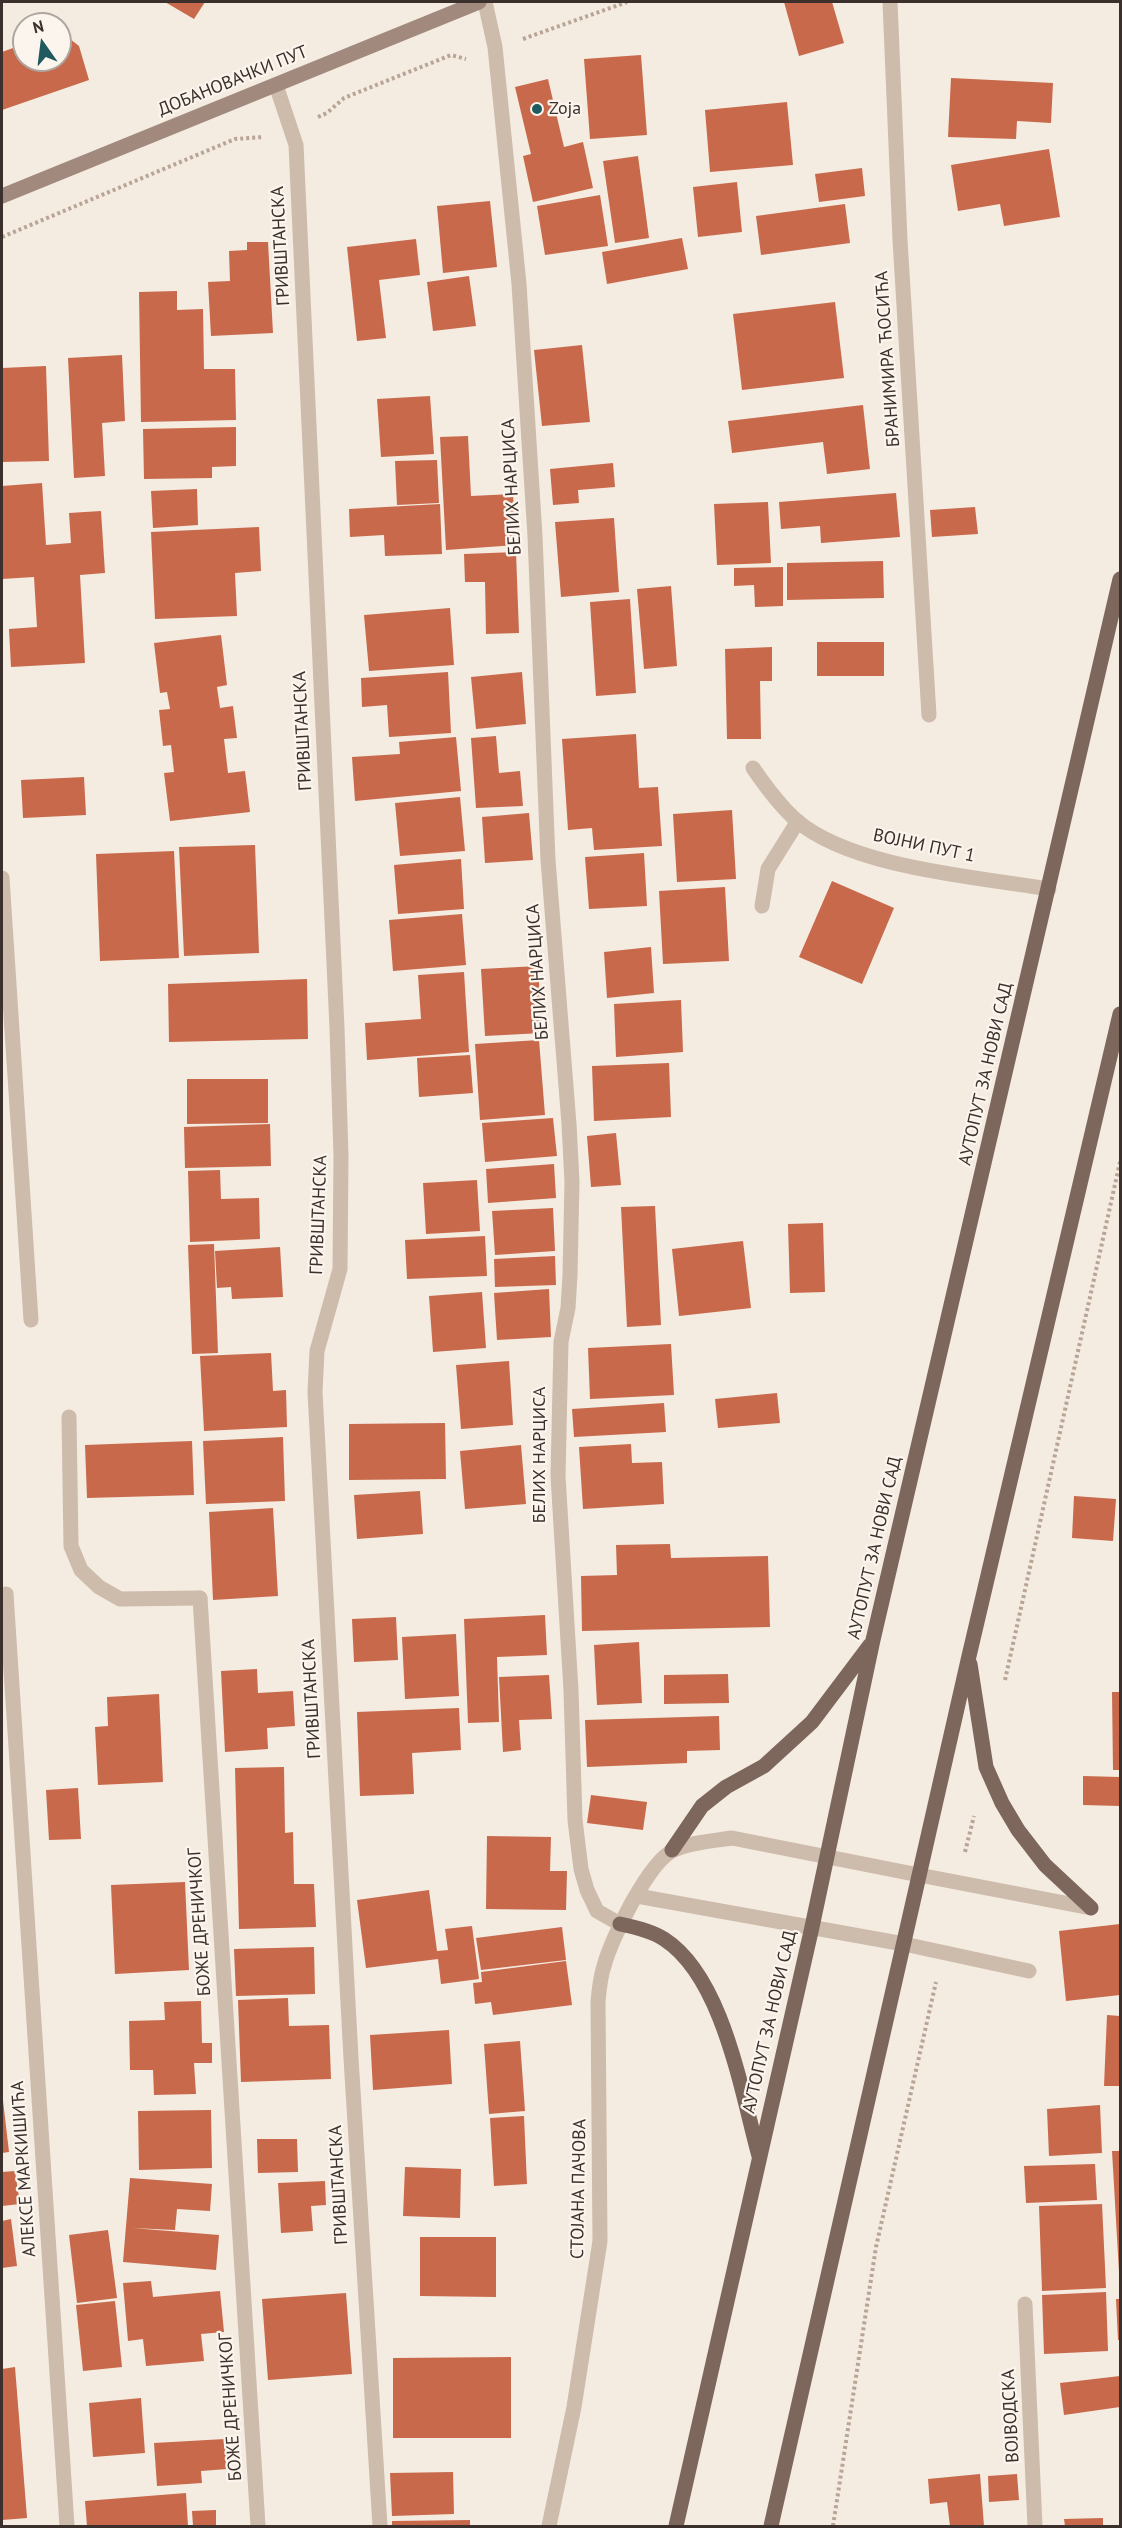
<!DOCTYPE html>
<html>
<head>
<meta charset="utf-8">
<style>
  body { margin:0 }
  #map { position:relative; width:1122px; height:2528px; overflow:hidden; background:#f4ebe1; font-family:"PT Sans",sans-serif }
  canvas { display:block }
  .frame { position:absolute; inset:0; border:3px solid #3b302b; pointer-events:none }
  .north { position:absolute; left:12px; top:12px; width:60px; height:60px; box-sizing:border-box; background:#fbf5ee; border:2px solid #aea6a0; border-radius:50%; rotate:346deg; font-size:16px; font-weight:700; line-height:24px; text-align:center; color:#3b302b }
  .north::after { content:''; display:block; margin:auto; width:21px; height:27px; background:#1f5a5e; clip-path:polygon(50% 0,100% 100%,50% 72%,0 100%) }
</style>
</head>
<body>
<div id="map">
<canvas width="1122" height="2528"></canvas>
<div class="frame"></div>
<div class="north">N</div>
</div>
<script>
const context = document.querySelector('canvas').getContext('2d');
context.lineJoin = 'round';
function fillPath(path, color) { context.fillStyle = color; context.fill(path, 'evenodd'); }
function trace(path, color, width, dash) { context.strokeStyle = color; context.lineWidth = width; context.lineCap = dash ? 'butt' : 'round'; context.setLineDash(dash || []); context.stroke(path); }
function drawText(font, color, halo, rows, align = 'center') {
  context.font = font + ' "PT Sans",sans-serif'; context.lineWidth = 4.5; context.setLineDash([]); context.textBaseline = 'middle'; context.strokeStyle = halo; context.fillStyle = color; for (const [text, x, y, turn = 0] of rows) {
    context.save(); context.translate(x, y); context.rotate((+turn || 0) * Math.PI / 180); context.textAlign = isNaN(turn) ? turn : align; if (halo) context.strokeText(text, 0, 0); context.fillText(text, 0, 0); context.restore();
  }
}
const building = new Path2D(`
  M165,2H205L194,19Z
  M784,2H832L844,43L799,56Z
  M60,31L79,46L89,80L2,110V52L24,44V60H60Z
  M641,55L647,135L590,139L584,59Z
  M951,78L1053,83L1051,123L1017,121L1016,139L948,137Z
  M548,79L564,147L583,142L593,188L533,202L523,156L531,154L515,87Z
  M787,102L793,165L710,172L705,110Z
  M1049,149L1060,217L1004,226L1000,204L958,211L951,165Z
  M638,156L649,238L615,243L603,161Z
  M862,168L865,196L819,202L815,174Z
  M737,182L742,232L698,237L693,187Z
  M600,195L608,246L545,255L537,206Z
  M490,201L497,267L443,273L437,206Z
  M845,204L850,243L761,255L756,216Z
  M682,238L688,269L607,284L602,252Z
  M416,239L420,275L379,280L386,338L357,341L347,247Z
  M247,242H268L273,333L211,336L208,282L230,281L229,251L247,250Z
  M469,276L476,326L433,331L427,282Z
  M177,291V310L203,309L204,369H235L236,420L141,422L139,292Z
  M835,302L844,378L742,390L733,314Z
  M582,345L590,422L542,426L534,350Z
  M122,355L125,421L102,423L105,476L74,478L68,358Z
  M46,366L49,461L2,462V368Z
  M430,396L434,454L381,457L377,399Z
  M863,405L870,469L827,474L823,442L732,453L728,421Z
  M236,427V466L212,467V478L144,479L143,429Z
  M468,436L471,496L513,494L516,545L446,550L440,437Z
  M437,460L439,503L397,505L395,461Z
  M613,463L615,487L578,490L579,503L553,505L550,469Z
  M42,483L46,545L71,543L69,513L101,511L105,573L80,575L85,663L11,667L9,629L37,627L34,577L2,579V486Z
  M197,489L198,525L153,528L151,491Z
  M896,493L900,537L821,543L820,526L781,529L779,502Z
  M768,502L771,563L717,565L714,504Z
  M440,504L442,554L385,556L384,535L350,537L349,509Z
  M975,507L978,534L932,537L930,510Z
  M614,518L619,592L561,597L555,522Z
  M259,527L261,571L235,573L237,616L155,619L151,532Z
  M516,552L519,633L486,634L485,582H465L464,554Z
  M883,561L884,598L787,600V563Z
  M783,567V606L755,607L754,585L734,586V568Z
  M671,586L677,666L644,669L637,589Z
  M630,599L636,693L596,696L590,602Z
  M450,608L454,665L369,671L364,615Z
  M221,635L227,685L217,687L220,708L233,706L237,738L224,739L228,773L245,771L250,812L170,821L164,773L174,772L171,745L163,746L159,710L170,709L167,692L160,693L154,643Z
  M817,642H884V676H817Z
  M772,647V681H760L761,739H727L725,649Z
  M448,672L451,733L389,737L387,705L362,707L361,678Z
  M522,672L526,724L476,729L471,677Z
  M636,734L639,788L658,787L662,846L594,850L592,828L568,830L562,739Z
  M496,736L499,773L520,771L523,806L476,808L471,738Z
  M456,737L461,791L355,801L352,757L400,754L399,742Z
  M84,777L86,815L23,818L21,780Z
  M460,797L465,851L400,856L395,803Z
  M732,810L736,879L677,882L673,814Z
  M529,813L533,860L485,863L482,817Z
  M255,845L259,953L184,956L179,847Z
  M174,851L179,958L100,961L96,854Z
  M644,853L647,906L589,909L585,857Z
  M461,859L464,909L398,914L394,865Z
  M832,881L894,908L862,984L799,957Z
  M725,887L729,961L663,964L659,891Z
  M462,914L466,965L393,971L389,920Z
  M651,947L654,993L607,998L604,952Z
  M538,966L542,1033L485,1036L481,969Z
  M464,972L469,1052L367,1060L365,1023L421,1019L418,975Z
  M307,979L308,1039L169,1042L168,984Z
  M681,1000L683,1052L616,1057L614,1004Z
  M539,1040L545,1115L480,1120L475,1044Z
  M470,1055L473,1093L419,1097L417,1058Z
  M669,1063L671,1117L594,1121L592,1066Z
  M187,1079H268V1123L187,1124Z
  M553,1118L557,1156L485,1162L482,1123Z
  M270,1124L271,1166L185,1168L184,1127Z
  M616,1133L621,1185L591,1187L587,1136Z
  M554,1164L556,1198L488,1203L486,1169Z
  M220,1170L221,1199L259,1198L260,1239L190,1242L188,1171Z
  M477,1180L480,1231L426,1234L423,1183Z
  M655,1206L661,1325L627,1327L621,1207Z
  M553,1208L555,1251L495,1255L492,1211Z
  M823,1223L825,1292L790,1293L788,1224Z
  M485,1236L487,1276L407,1279L405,1240Z
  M743,1241L751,1308L679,1316L672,1249Z
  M214,1244L218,1353L192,1354L188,1245Z
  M280,1247L283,1297L232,1299L231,1287L217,1288L215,1251Z
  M555,1256L556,1285L495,1287L494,1259Z
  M549,1289L551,1337L497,1340L494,1293Z
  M482,1292L486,1348L433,1352L429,1296Z
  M671,1344L674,1395L590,1399L588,1348Z
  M271,1353L273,1391L286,1390L287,1427L204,1431L200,1356Z
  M509,1361L513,1425L461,1429L456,1365Z
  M777,1393L780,1423L718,1428L715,1399Z
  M664,1403L666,1432L574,1437L572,1409Z
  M445,1423L446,1479L349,1480V1424Z
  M283,1437L285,1501L206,1504L203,1441Z
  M192,1441L194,1495L87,1498L85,1445Z
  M631,1444L632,1463L662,1462L664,1504L583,1509L579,1447Z
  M521,1445L526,1504L465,1509L460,1451Z
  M420,1491L423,1534L357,1539L354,1495Z
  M1074,1496L1116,1499L1113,1541L1072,1538Z
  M273,1508L278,1596L213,1600L209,1512Z
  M670,1544L671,1558L768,1556L770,1627L582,1631L581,1576L617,1575L616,1545Z
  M545,1615L547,1655L497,1657L499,1722L468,1723L464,1619Z
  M396,1617L398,1660L354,1662L352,1619Z
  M456,1634L459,1696L405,1699L402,1637Z
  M639,1642L642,1703L597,1705L594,1645Z
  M257,1669L258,1693L293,1691L295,1726L267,1728L268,1749L225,1752L221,1671Z
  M728,1674L729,1703L664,1704V1675Z
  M549,1675L552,1719L519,1720L521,1750L503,1752L499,1677Z
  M1112,1692H1120V1770H1113Z
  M159,1694L163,1782L98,1785L95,1727L108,1726L107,1697Z
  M459,1708L461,1750L412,1753L414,1794L360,1796L357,1712Z
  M719,1716L720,1750L687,1751V1763L587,1767L585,1720Z
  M284,1767L285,1833L293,1832L294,1884H314L316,1927L239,1929L235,1768Z
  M1083,1776L1120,1777V1806L1083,1805Z
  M78,1788L81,1839L49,1840L46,1790Z
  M591,1795L647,1802L643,1830L587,1823Z
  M487,1836L551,1837L550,1871H567L566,1910L486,1909Z
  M185,1882L189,1970L115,1974L111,1885Z
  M429,1890L437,1951L448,1950L445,1929L472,1926L479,1979L441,1984L438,1959L366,1968L357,1900Z
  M1120,1924V1995L1066,2001L1059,1931Z
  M562,1927L566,1960L481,1970L476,1938Z
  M314,1947L315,1994L236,1996L234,1949Z
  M566,1961L572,2005L493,2015L491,2002L475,2004L473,1983L482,1982L481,1972Z
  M288,1998L289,2026L329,2025L331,2079L241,2082L238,2000Z
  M201,2001L202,2043H212V2063H194L196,2094L154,2095L153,2070H130L129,2021L165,2020L164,2002Z
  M1107,2015L1120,2016V2086H1104Z
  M449,2030L452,2084L373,2090L370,2035Z
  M520,2041L525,2111L489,2114L484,2044Z
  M2,2092L9,2152L2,2153Z
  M1100,2105L1102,2153L1049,2156L1047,2109Z
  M211,2110L212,2168L139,2170L138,2111Z
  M524,2116L527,2184L494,2186L490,2118Z
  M257,2139H297L298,2172L258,2173Z
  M1112,2151H1120V2272H1119Z
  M1095,2164L1097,2200L1026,2203L1024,2166Z
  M405,2167L461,2169L460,2218L403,2216Z
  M15,2171L20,2204L2,2206V2172Z
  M130,2178L212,2184L210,2211L177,2209L175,2230L132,2228L219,2235L216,2270L123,2262Z
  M325,2181L326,2205L311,2206L313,2231L281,2233L278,2183Z
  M1102,2204L1106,2288L1042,2291L1039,2206Z
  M11,2219L17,2266L2,2268V2221Z
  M108,2230L117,2298L77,2303L69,2235Z
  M420,2237H496V2297L420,2296Z
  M151,2281L153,2297L220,2291L224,2332L201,2334L204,2361L146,2366L143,2339L128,2341L123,2283Z
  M1106,2292L1108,2351L1044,2354L1042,2295Z
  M346,2293L352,2374L268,2380L262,2299Z
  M1116,2299H1120V2340H1118Z
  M115,2301L122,2367L83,2371L76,2305Z
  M511,2357V2438H393V2358Z
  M15,2367L27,2518L2,2520V2369Z
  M1120,2376V2407L1064,2415L1060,2383Z
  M141,2398L145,2453L93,2457L89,2403Z
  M225,2439L227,2469L201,2471L202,2483L157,2486L154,2443Z
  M453,2472L454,2514L392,2516L390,2473Z
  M980,2474L984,2526H950L947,2502L930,2504L928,2479Z
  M1017,2474L1019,2500L989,2502L988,2476Z
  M186,2493L188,2526H87L85,2501Z
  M216,2510V2526H193L192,2511Z
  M1103,2518V2526H1065L1064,2519Z
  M470,2520V2526H392V2521Z`);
const path = new Path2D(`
  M523,39L627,2
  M318,117L327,113L344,98L451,55L466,59
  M2,237L235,139L263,137
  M1005,1680L1120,1162
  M965,1852L974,1816
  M833,2526L876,2247L936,1982`);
const lane = new Path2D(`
  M753,768C766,787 780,806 797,821C853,868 977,877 1049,889
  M762,906L768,869L798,821
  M69,1417L71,1546L81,1570L99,1587L120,1599L200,1598
  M919,1875L1091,1908
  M904,1944L1029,1971`);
const street = new Path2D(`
  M485,2L495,47L519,284L535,536L548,860L569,1124L572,1182L570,1275L568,1308L561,1342L558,1476L571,1690L575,1820L581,1869L587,1890L597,1911L620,1924
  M890,2L900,240L929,715
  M276,85L296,145L337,1028L341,1156L340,1269L317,1351L315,1392L351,2058L380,2526
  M2,878L31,1320
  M6,1594L67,2526
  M200,1598L258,2526
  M637,1896L904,1944
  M1025,2304L1035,2526
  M549,2526L574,2407L600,2241L598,2002C599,1990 600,1978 604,1966C611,1939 649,1861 674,1850C692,1842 713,1841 732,1838L919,1875`);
const secondary = new Path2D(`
  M2,196L479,2`);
const primary = new Path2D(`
  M970,1664L986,1767L1002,1803L1018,1830L1045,1865L1091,1908
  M672,1850L702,1806L726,1787L764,1766L812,1722L870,1645
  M620,1924C635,1927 652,1931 664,1939C723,1977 741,2091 759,2156
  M676,2526L812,1927L873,1640L1120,579
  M771,2526L969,1656L1120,1014`);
const markers = [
  [537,109,6,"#1f5a5e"]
];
const streetNames = [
  ["ДОБАНОВАЧКИ ПУТ",233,81,-22],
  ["ГРИВШТАНСКА",281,246,-93],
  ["БРАНИМИРА ЋОСИЋА",888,359,-94],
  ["БЕЛИХ НАРЦИСА",512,487,-93],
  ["ГРИВШТАНСКА",303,731,-93],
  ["ВОЈНИ ПУТ 1",924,846,12],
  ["БЕЛИХ НАРЦИСА",538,972,-94],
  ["АУТОПУТ ЗА НОВИ САД",986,1074,-77],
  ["ГРИВШТАНСКА",319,1215,-88],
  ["БЕЛИХ НАРЦИСА",540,1455,-90],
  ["АУТОПУТ ЗА НОВИ САД",875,1548,-77],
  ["ГРИВШТАНСКА",312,1699,-93],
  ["БОЖЕ ДРЕНИЧКОГ",200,1922,-94],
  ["АУТОПУТ ЗА НОВИ САД",770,2022,-77],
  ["АЛЕКСЕ МАРКИШИЋА",24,2169,-94],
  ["ГРИВШТАНСКА",339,2185,-93],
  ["СТОЈАНА ПАЧОВА",579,2189,-89],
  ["БОЖЕ ДРЕНИЧКОГ",231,2407,-94],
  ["ВОЈВОДСКА",1011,2416,-93]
];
const poiNames = [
  ["Zoja",549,109]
];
fillPath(building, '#c8694b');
trace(path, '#b9a596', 4, [3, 3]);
trace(lane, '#cdbbac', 15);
trace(street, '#cdbbac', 15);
trace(secondary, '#a18a7d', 15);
trace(primary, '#7d675c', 15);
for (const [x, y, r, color] of markers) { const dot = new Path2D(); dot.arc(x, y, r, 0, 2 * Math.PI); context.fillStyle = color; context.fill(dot); trace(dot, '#fbf5ee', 2); }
drawText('18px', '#3b302b', '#fbf5ee', streetNames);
drawText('18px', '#3b302b', '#fbf5ee', poiNames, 'left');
</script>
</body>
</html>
